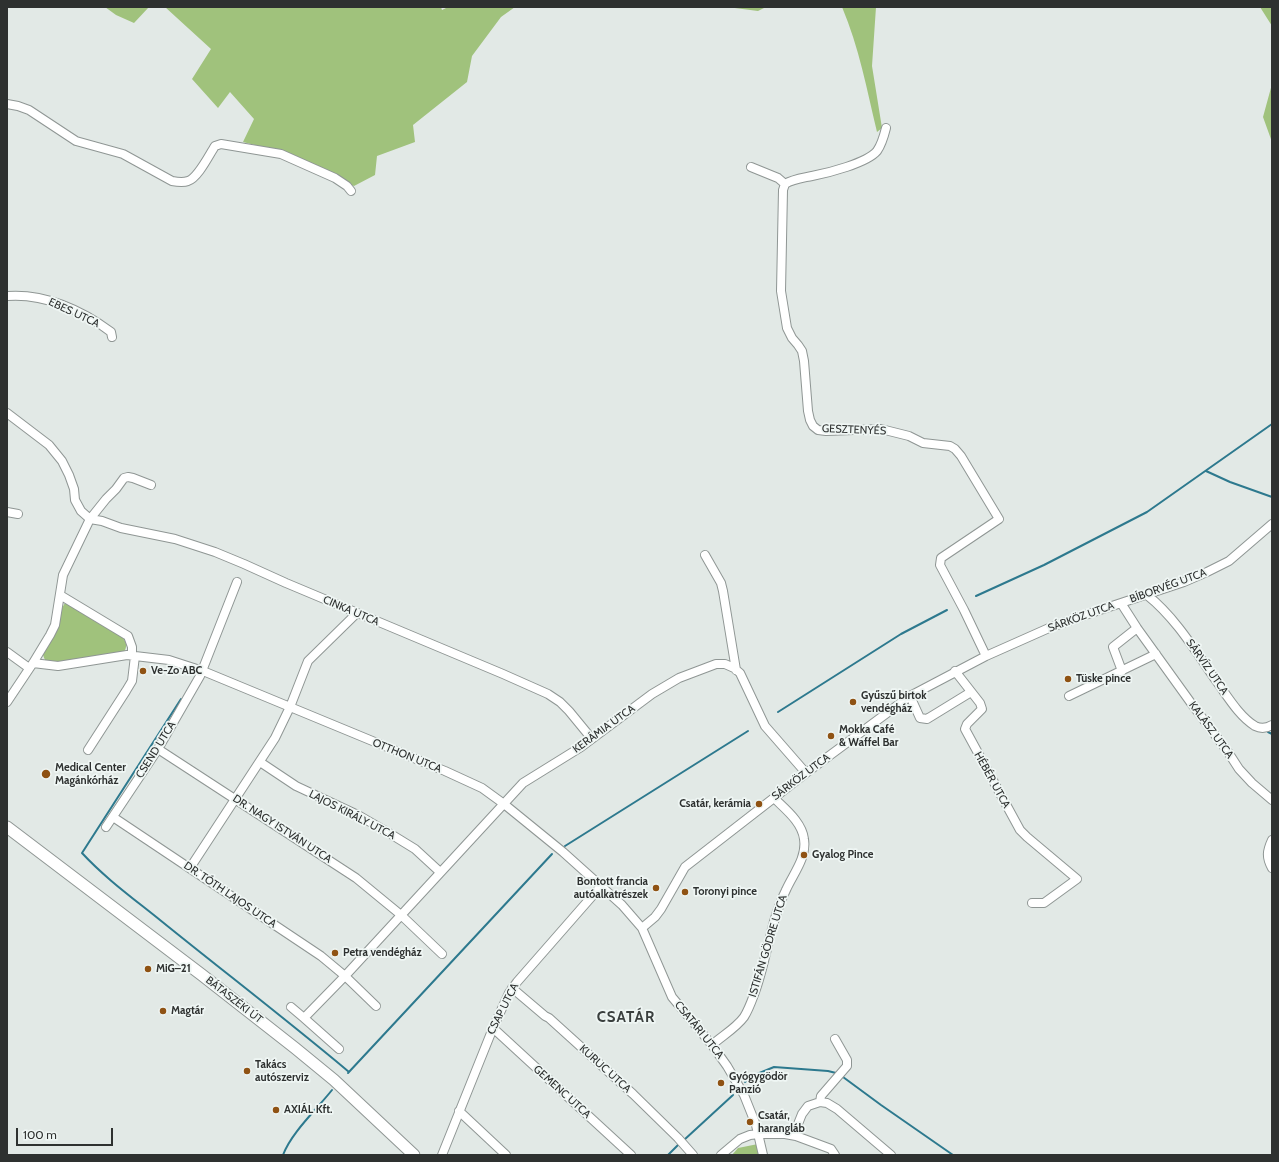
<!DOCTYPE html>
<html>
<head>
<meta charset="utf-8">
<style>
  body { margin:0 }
  #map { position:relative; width:1279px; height:1162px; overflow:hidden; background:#e2e9e6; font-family:Cabin,sans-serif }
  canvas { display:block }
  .frame { position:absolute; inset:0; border:8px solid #2e3130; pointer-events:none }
  .scale { position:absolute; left:16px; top:1128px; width:97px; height:18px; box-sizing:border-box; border:2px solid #2e3130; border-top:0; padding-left:5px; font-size:12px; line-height:14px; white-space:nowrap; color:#2e3130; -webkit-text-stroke:3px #eff6f4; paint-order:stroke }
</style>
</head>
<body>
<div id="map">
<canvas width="1279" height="1162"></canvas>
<div class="frame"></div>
<div class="scale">100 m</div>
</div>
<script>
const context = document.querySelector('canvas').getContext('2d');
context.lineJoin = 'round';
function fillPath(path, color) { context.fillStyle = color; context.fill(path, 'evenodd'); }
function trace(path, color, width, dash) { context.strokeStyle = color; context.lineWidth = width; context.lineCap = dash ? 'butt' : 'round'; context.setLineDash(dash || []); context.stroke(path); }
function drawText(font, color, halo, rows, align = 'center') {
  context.font = font + ' Cabin,sans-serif'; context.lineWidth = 3.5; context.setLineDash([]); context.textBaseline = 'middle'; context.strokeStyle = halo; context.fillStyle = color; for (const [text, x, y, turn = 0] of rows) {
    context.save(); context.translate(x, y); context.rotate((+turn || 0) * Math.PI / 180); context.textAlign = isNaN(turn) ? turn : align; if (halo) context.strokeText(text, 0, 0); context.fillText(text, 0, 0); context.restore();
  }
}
const green = new Path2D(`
  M105,7H149L134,23L116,15Z
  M165,7H441L442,10L448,7H515L501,17L472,56L467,82L413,125L415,142L377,156L375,175L354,186L294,155L243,142L254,119L230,92L218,108L192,79L211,49Z
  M727,7H766L758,11Z
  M842,7H876L872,66L882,128L877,132C867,90 859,47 842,7Z
  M1260,7H1272V26Z
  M1272,84V142L1263,117Z
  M65,603H69L123,638C127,643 127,647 124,652C110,655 56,668 46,661C44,659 44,657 43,655L58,626L62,608Z
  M758,1144V1155H732L738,1148Z`);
const stream = new Path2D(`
  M1206,471L1230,482L1272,497
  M976,596L1044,565L1147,512L1272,424
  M181,699L82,853C105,878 134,899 160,920C223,971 287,1020 349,1072
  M778,712L901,634L947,610
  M1268,732L1272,734
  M565,846L748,731
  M348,1073L552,854
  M843,1077L881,1105L953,1155
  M745,1082L757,1074L774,1067L828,1071L836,1073
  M684,1140L733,1095
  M283,1155C291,1133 317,1109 332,1090
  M668,1155L680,1143`);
const minor = new Path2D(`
  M7,104L18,106L29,110L76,141L123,154L172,181C177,182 183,183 188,181C198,178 209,155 215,146L221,144L281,154L335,178L347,186L351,191
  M886,128C884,136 882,144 877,151C867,163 828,173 812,176C803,178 793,179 785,184L783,190L781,291L787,328L792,338L798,345L802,351L804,361L808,411L810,420L813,426L818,430L826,431L881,429L909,436L923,443L950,446L955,449L961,456L999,519L941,558L940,565L964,610L986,656
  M751,167L778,178L785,184
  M7,296C44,293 82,310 111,332L112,337
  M7,413L49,445L62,461L69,475L74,489L75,500L81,511L90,519
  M7,512L18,514
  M90,519L102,521L121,528L175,539L215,552L244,564L286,583L503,674L548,694L560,702L569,711L592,739
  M705,555L721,583L723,591L736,670
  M60,595L128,636L132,647V655
  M1147,595C1176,618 1196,652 1217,682C1228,697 1239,716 1255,726C1261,729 1267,728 1272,725
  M1121,603L1137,628L1191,703L1228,752L1239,769L1252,783L1272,800
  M7,652L29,668
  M33,663L58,666L127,655L135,656L169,660L203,671L445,771L482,788L504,804L563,852L622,905L642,928L672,997L712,1045L727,1066L744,1095L756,1125L763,1155
  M955,671L980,703L982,709L967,724L965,729L1020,830L1027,837L1077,879L1044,903H1032
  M1122,671L1113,647L1137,628
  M910,696L920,718L927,719L971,692
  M1069,696L1156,654
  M7,702L33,663L50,635L55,625L63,575L90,519L106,499L116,489L124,478L128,477L133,478L151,485
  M158,749L356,878L401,915L442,954
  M88,750L126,691L132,681L135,656
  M260,762L296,786L358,815L389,833L415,849L440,872
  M113,817L321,956L345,976L376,1006
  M106,827L158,749L200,676L237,582
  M1272,840C1267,851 1266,857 1272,868
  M190,868L275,738L290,707L308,661L357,613
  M642,928L655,917L661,909L685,867L806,773L910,696L986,656L1049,628L1088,614L1184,582L1207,572L1229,561L1272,524
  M512,988L545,1016L549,1018L633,1094L678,1138L693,1155
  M291,1007L304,1018L339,1049
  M304,1018L345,976L523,783L581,747L652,694L679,678L716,664H725L734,668L740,673L765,726L806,773
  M493,1028L631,1155
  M712,1045C722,1036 736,1028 744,1017C749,1009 752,1000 755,992C767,959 770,922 786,890C793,874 807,858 804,839C802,822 785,809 774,798
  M820,1102L821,1096L847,1066V1060L835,1039
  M459,1111L506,1155
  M796,1136L798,1124L802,1114L808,1106L820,1102L827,1103L837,1109L891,1155
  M442,1155L493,1028L509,993L517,982L601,886
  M721,1155L740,1139L750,1135L759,1134H785L796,1136L831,1149L835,1155`);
const major = new Path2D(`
  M7,827L202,975L295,1048L334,1080L414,1155`);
const markers = [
  [143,671,4,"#8f5213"],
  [1068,679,4,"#8f5213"],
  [853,702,4,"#8f5213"],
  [831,736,4,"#8f5213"],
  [46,774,5,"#8f5213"],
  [759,804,4,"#8f5213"],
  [804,855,4,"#8f5213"],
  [656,888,4,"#8f5213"],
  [685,892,4,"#8f5213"],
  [335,953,4,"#8f5213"],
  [148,969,4,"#8f5213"],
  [163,1011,4,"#8f5213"],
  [247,1071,4,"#8f5213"],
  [721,1083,4,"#8f5213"],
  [276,1110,4,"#8f5213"],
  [750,1122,4,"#8f5213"]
];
const streetNames = [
  ["EBES UTCA",74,313,25],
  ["GESZTENYÉS",854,430,2],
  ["BÍBORVÉG UTCA",1168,586,-20],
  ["CINKA UTCA",351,611,23],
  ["SÁRKÖZ UTCA",1081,617,-20],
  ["SÁRVÍZ UTCA",1207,667,55],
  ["KERÁMIA UTCA",604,729,-36],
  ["KALÁSZ UTCA",1211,730,54],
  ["CSEND UTCA",156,750,-58],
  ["OTTHON UTCA",407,756,22],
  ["SÁRKÖZ UTCA",801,777,-37],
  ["HÉBÉR UTCA",992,780,61],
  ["LAJOS KIRÁLY UTCA",352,815,27],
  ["DR. NAGY ISTVÁN UTCA",282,829,33],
  ["DR. TÓTH LAJOS UTCA",230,895,34],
  ["ISTIFÁN GÖDRE UTCA",768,946,-73],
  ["BÁTASZÉKI ÚT",234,1000,38],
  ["CSAP UTCA",503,1009,-63],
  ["CSATÁRI UTCA",699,1030,51],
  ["KURUC UTCA",605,1069,42],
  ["GEMENC UTCA",562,1092,42]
];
const poiNames = [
  ["Ve-Zo ABC",151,671],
  ["Tüske pince",1076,679],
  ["Gyűszű birtok",861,696],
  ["vendégház",861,709],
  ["Mokka Café",839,730],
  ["& Waffel Bar",839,743],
  ["Medical Center",55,768],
  ["Magánkórház",55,781],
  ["Csatár, kerámia",751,804,"right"],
  ["Gyalog Pince",812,855],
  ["Bontott francia",648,882,"right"],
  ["autóalkatrészek",648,895,"right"],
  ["Toronyi pince",693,892],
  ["Petra vendégház",343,953],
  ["MiG–21",156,969],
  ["Magtár",171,1011],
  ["Takács",255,1065],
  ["autószerviz",255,1078],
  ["Gyógygödör",729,1077],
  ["Panzió",729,1090],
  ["AXIÁL Kft.",284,1110],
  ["Csatár,",758,1116],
  ["harangláb",758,1129]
];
const districtNames = [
  ["CSATÁR",626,1018]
];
fillPath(green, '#a0c27c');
trace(stream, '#2d798e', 2);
trace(minor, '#8f9694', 10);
trace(major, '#8f9694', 13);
trace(minor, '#fff', 8);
trace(major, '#fff', 11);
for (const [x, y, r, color] of markers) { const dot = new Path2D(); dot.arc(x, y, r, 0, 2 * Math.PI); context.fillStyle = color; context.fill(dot); trace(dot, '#eff6f4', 1.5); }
drawText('11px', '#2e3130', '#eff6f4', streetNames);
drawText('bold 11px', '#2e3130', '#eff6f4', poiNames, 'left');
context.letterSpacing = '1px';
drawText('bold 15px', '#3a3f3e', '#eff6f4', districtNames);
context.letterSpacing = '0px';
</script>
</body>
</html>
